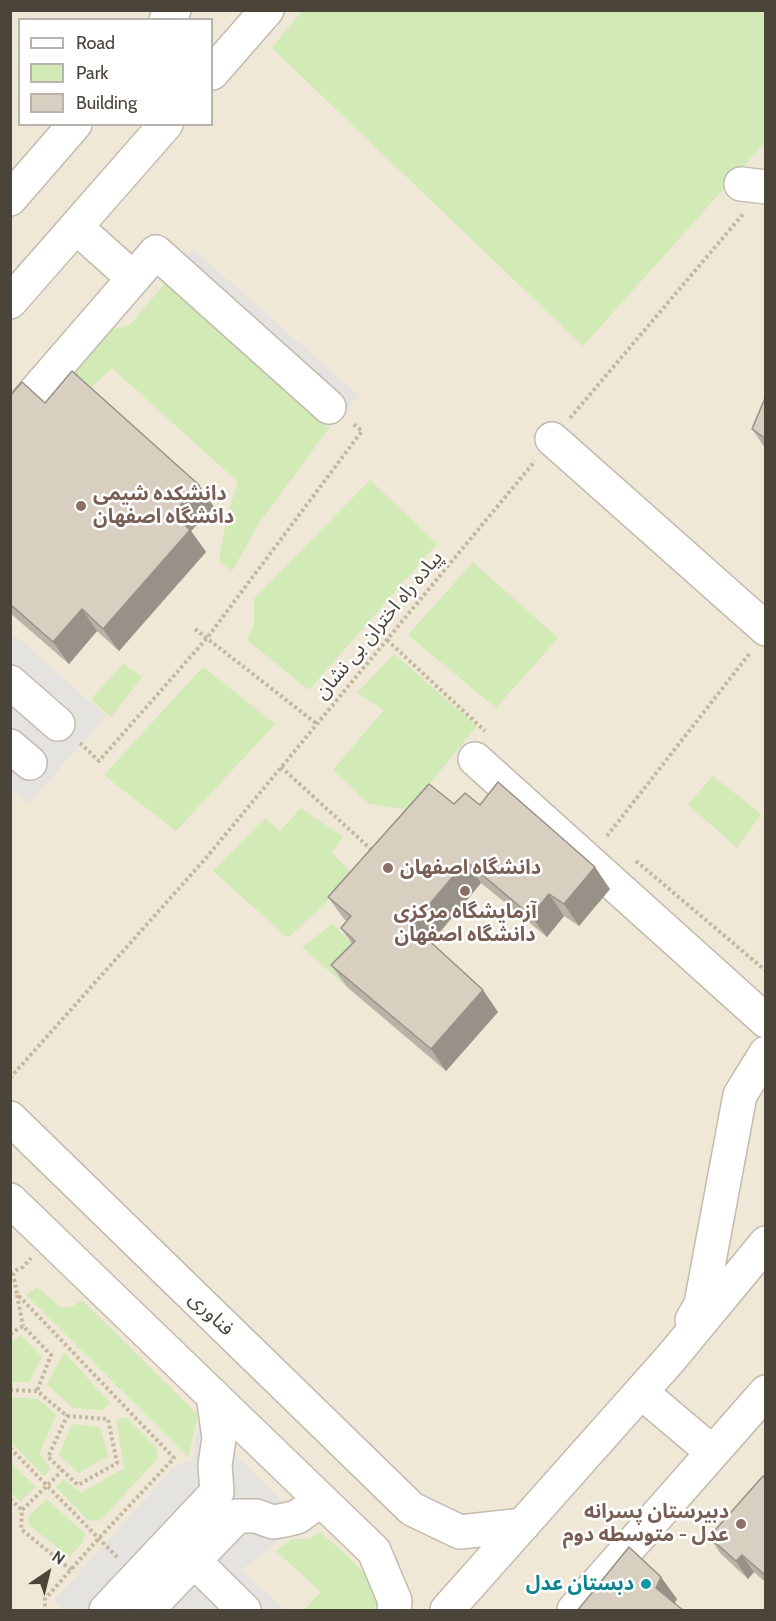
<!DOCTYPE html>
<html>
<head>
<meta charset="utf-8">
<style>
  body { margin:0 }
  #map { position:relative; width:776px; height:1621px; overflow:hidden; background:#f6f3ec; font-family:Cabin,sans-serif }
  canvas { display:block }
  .frame { position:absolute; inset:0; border:12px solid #4b4439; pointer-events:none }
  .legend { position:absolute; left:18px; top:18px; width:195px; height:108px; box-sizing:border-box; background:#fff; border:2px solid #b7b4b0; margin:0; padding:8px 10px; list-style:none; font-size:18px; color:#4b4439 }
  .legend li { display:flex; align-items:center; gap:12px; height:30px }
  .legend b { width:30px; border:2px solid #b7b4b0 }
  .north { position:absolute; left:18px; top:1543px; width:60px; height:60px; -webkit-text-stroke:4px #fff; paint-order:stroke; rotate:35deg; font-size:16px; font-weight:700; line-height:24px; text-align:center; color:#4b4439 }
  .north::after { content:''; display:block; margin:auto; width:21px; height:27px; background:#4b4439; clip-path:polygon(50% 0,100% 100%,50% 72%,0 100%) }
</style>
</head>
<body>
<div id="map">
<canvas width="776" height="1621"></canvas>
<div class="frame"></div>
<ul class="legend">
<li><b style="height:8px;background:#fff"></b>Road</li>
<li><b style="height:16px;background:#d2eab5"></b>Park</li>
<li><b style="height:16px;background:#d8cfc1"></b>Building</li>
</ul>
<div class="north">N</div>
</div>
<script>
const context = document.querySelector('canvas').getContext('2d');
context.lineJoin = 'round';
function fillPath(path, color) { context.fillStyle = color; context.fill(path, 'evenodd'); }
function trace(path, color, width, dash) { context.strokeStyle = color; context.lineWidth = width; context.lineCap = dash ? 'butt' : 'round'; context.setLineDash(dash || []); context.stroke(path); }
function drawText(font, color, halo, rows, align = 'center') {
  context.font = font + ' Cabin,"Noto Sans Arabic",sans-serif'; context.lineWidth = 5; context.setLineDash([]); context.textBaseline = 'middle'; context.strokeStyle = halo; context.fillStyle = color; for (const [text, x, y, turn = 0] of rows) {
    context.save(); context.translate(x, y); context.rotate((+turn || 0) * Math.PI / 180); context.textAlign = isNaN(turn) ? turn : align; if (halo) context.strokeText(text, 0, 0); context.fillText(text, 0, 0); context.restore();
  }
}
const education = new Path2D(`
  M11,11H765V1610H11ZM20,20H212V124H20Z`);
const green = new Path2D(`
  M302,11H765V149L762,146L583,346L272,48Z
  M165,283L329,428L259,523L232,571L219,561L227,516L238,482L112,368L83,395L59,378L97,333L130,325Z
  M370,480L437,544L309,690L247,640L254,626V599Z
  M473,562L558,638L496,708L408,635Z
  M394,654L477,726L408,810L369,804L333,770L384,710L357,693Z
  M123,664L142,677L111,717L91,699Z
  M203,667L275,724L176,831L104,775Z
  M713,776L761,814L737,848L688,804Z
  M301,808L343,837L332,853L354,876L288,938L213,871L265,818L280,831Z
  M333,924L370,963L347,987L302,947Z
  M37,1287L62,1308L73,1306L82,1300L198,1415L188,1457L26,1295Z
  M21,1335L42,1357L29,1382H11V1342Z
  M64,1352L110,1403L102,1410L73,1408L47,1384Z
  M10,1397L38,1399L56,1415L39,1454L51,1469L44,1476L11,1442Z
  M126,1417L157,1448V1459L100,1521L88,1520L56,1487L64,1479L81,1493L124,1468L116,1420Z
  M72,1424L100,1427L108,1456L79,1473L59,1455Z
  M10,1462L36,1487L20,1502L11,1492Z
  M47,1499L85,1534L82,1543L69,1557L29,1525L28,1517Z
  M320,1532C344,1553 376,1577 381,1610H304L321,1592L276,1551L292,1539H309Z`);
const parking = new Path2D(`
  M194,250L359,396L329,428L165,283Z
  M11,632L106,716L28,804L11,789Z
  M200,1419L312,1532L286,1535L241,1570L285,1610H65L54,1601L174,1467L192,1460Z`);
const path = new Path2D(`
  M570,418L744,213
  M195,629L317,724
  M387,640L485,731
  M80,743L99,761L207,638L362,431L352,423
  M281,767L374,852
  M607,836L750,653
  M636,861L766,971
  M10,1078L206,858L535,461
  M10,1273L23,1267L31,1258
  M13,1273L17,1294L174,1458L99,1538L45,1599V1610
  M17,1295L23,1326
  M10,1334L23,1326L51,1355L37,1391
  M10,1390L37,1391L67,1416
  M67,1416L108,1419L117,1463L78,1485L48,1457Z
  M10,1448L117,1557
  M63,1470L22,1510L21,1529L71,1570
  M10,1499L22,1510`);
const minor = new Path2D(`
  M166,20L174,10
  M212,73L267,10
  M741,184L766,187
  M10,199L75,124
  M76,227L133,278
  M10,302L166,124
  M10,421L156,252L329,407
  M552,439L766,629
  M10,682L58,724
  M10,746L30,763
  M475,759L766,1021
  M10,1118L412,1509L460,1532L523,1525
  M10,1200L374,1551L395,1601L394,1610
  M692,1320L701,1304L740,1095L766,1053
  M641,1392L712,1452
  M179,1546L244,1610
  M106,1610L217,1492L215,1465L219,1438L213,1395
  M147,1610L237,1516H256L273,1522L285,1520L297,1517L321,1500
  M447,1610L671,1358L766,1243
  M574,1610L766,1392`);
const wall = new Path2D(`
  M10,396L45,403L199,485L214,507L191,531L206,552L119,651L97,631L69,664L10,613Z
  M765,398V448L752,429Z
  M454,804L480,805L610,889L579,926L564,916L547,937L481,883L431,943L498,1012L446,1071L347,987L331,965L352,944L341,928L347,921L344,919L328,897Z
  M765,1478V1582L754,1572L748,1579L721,1554L709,1537Z`);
const shadedWall = new Path2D(`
  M199,485L214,507L191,531L206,552L119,651L103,629L173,513Z
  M82,609L97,631L69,664L53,642Z
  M466,861L481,883L427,947L412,925Z
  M595,867L610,889L579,926L564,904Z
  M549,894L564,916L547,937L531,916Z
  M483,990L498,1012L446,1071L431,1049Z
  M742,1555L754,1572L748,1579L736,1561Z
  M661,1577L677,1599L671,1610L656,1588Z`);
const building = new Path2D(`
  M72,371L199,485L173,513L190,530L103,629L82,609L53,642L10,604V396L22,382L45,403Z
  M765,398V438L752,429Z
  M498,782L595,867L564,904L549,894L531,916L466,861L412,925L483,990L431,1049L331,965L355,941L341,928L351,916L328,897L429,784L454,804L465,793L480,805Z
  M763,1476L765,1478V1575L742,1555L736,1561L709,1537Z
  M629,1547L661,1577L656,1588L684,1611H577Z`);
const markers = [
  [81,506,6,"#8d6e63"],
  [388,868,6,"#8d6e63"],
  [465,891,6,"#8d6e63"],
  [741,1524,6,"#8d6e63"],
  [646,1584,6,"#0f9aa8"]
];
const educationNames = [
  ["دانشکده شیمی",93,494],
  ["دانشگاه اصفهان",93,517],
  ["دانشگاه اصفهان",400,868],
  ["آزمایشگاه مرکزی",465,912,"center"],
  ["دانشگاه اصفهان",465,935,"center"],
  ["دبیرستان پسرانه",729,1512,"right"],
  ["عدل - متوسطه دوم",729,1535,"right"]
];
const streetNames = [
  ["پیاده راه اختران بی نشان",379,625,-50],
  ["فناوری",211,1314,44]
];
const cultureNames = [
  ["دبستان عدل",634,1584]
];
fillPath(education, '#efe8d6');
fillPath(green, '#d2eab5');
fillPath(parking, '#e5e3e0');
trace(minor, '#c2bbae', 36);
trace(path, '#c4b79f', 4, [3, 3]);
trace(minor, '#fff', 33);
fillPath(wall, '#bab2a6');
fillPath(shadedWall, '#979187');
fillPath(building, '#d8cfc1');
trace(building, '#979187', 1.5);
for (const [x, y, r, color] of markers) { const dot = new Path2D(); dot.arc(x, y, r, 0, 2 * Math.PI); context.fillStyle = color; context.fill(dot); trace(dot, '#fff', 2); }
drawText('bold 20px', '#785e54', '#fff', educationNames, 'left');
drawText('20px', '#4b4439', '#fff', streetNames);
drawText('bold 20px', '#0d838f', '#fff', cultureNames, 'right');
</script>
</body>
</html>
